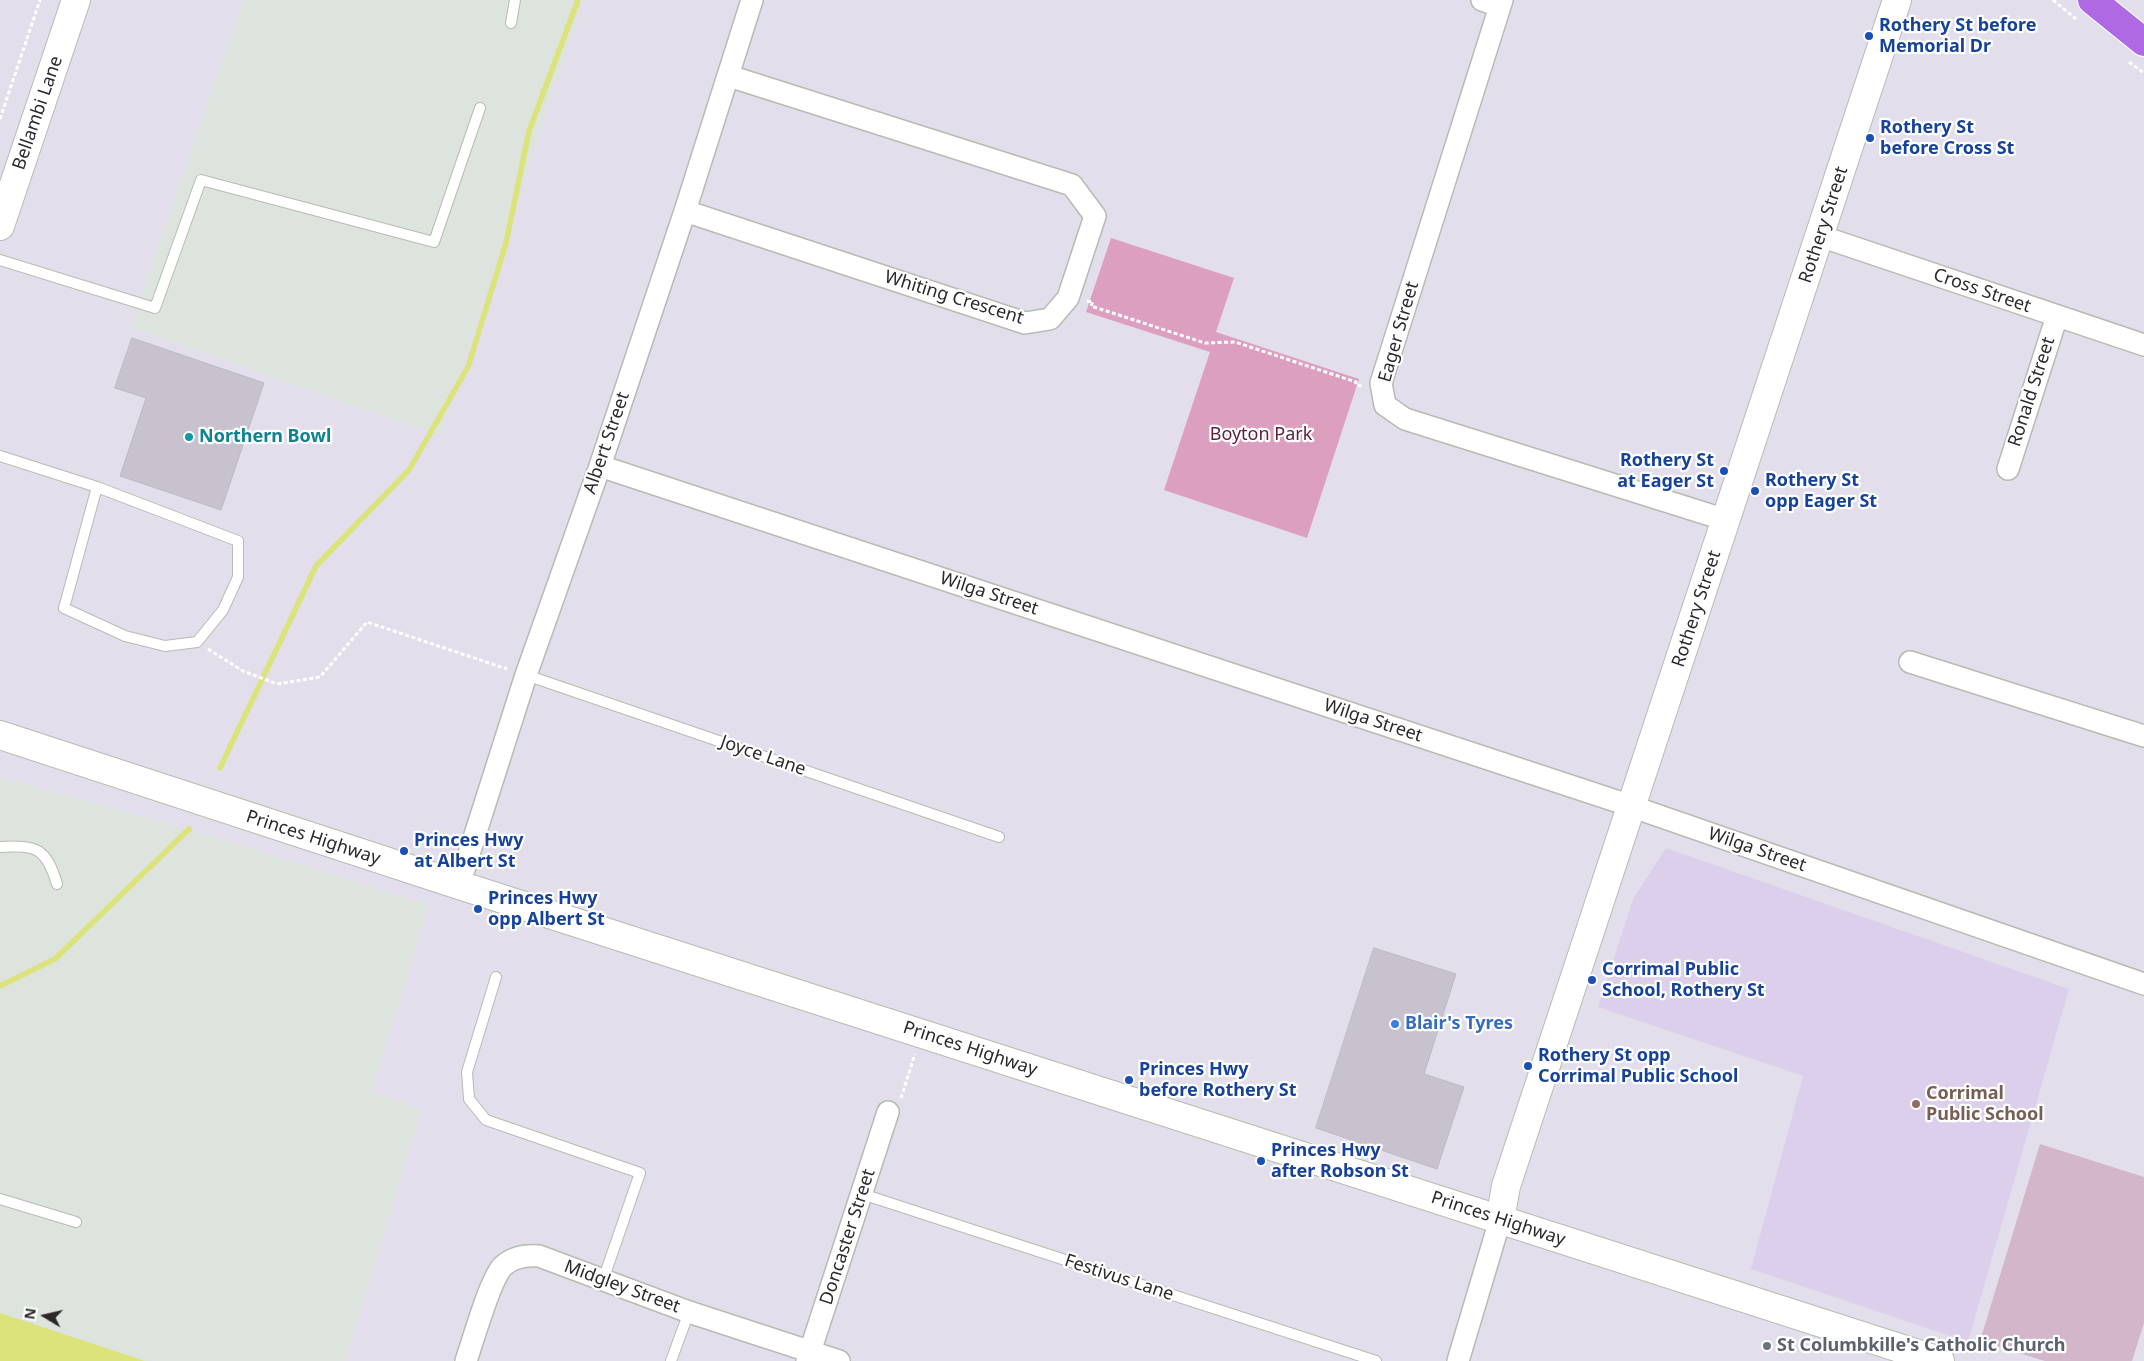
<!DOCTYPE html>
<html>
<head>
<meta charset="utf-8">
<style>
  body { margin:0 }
  #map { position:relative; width:2144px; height:1361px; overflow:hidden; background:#e3deeb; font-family:"Noto Sans",sans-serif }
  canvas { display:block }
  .north { position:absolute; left:20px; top:1291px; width:50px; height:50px; -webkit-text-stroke:4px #fff; paint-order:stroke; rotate:279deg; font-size:14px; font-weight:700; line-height:20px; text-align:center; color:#2a2a2a }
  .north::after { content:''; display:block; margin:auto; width:18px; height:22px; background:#2a2a2a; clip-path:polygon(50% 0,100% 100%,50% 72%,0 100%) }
</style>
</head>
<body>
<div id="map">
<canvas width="2144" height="1361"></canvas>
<div class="north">N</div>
</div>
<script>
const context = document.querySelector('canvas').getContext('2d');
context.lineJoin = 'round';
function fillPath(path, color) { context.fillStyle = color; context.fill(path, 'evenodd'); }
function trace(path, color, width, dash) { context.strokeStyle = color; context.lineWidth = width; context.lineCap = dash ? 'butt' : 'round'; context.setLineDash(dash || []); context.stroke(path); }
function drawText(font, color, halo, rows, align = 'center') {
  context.font = font + ' "Noto Sans",sans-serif'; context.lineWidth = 4.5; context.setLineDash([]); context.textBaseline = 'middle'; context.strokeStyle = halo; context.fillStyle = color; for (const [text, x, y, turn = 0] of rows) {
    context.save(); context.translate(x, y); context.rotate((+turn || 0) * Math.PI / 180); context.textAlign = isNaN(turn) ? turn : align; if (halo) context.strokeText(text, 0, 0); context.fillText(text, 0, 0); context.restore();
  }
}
const industrial = new Path2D(`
  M243,0H583L440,436L130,327Z
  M0,777L195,831L429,905L372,1092L422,1109L345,1361H0Z`);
const education = new Path2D(`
  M1666,848L2069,989L1968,1342L1751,1269L1803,1076L1598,1007L1633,899Z`);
const green = new Path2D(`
  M1111,238L1234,278L1216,332L1359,379L1307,538L1164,490L1210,352L1086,312Z`);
const cemetery = new Path2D(`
  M2040,1144L2144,1177V1323L2132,1361H2045L1980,1341Z`);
const water = new Path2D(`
  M0,1313L145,1361H0Z`);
const stream = new Path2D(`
  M220,768L316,566L409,470L468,367L506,243L529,131L578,0
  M0,986L55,959L189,829`);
const building = new Path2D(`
  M132,338L264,383L221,510L120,476L146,398L115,388Z
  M1374,948L1456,974L1424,1074L1464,1087L1437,1169L1316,1128Z`);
const path = new Path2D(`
  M2053,0L2076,19
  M2129,62L2144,73
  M0,119L40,0
  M1087,301L1093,302L1091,306L1205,343L1235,342L1356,382V385L1362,386
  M208,649L243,671L277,684L320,677L367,622L507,669
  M901,1098L915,1054`);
const lane = new Path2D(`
  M511,23L515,0
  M0,260L155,308L201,180L434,242L480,108
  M0,456L97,487L238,541V577L223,610L197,642L165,646L125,636L64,608L97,487
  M526,675L999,837
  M0,847C37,845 46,848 57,884
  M496,977L467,1072L469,1099L486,1120L640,1173L603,1280
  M862,1194L1376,1361
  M0,1199L76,1222
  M671,1361L689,1312`);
const street = new Path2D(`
  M1482,0L1500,6
  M1502,0L1381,383L1385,405L1405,419L1726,520
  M685,211L1025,323L1050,319L1068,298L1095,216L1072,185L729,76
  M1820,236L2144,345
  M600,466L1616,801L2144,984
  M2008,469L2057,316
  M1910,662L2144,736
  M459,885L526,675L600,466L685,211L752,0
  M466,1361C473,1341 490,1279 503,1266C513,1257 526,1255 539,1256L689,1312L839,1361
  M807,1361L888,1112
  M1458,1361L1500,1220`);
const secondary = new Path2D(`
  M0,226L76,0
  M0,735L459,885L1940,1361
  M1500,1220L1506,1186L1897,0`);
const primary = new Path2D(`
  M2092,0L2144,42`);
const markers = [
  [1869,36,5,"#1a4fb4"],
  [1870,138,5,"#1a4fb4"],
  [189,437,5,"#0f9aa8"],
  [1724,471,5,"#1a4fb4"],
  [1755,491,5,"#1a4fb4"],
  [404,851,5,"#1a4fb4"],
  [478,909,5,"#1a4fb4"],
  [1592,980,5,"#1a4fb4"],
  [1395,1024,5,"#3f7fe0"],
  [1528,1066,5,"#1a4fb4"],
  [1129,1080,5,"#1a4fb4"],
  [1916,1104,5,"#8d6e63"],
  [1261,1161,5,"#1a4fb4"],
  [1767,1346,5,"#6b7280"]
];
const transitNames = [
  ["Rothery St before",1879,26],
  ["Memorial Dr",1879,47],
  ["Rothery St",1880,128],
  ["before Cross St",1880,149],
  ["Rothery St",1714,461,"right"],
  ["at Eager St",1714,482,"right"],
  ["Rothery St",1765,481],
  ["opp Eager St",1765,502],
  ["Princes Hwy",414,841],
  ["at Albert St",414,862],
  ["Princes Hwy",488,899],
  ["opp Albert St",488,920],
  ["Corrimal Public",1602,970],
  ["School, Rothery St",1602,991],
  ["Rothery St opp",1538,1056],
  ["Corrimal Public School",1538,1077],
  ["Princes Hwy",1139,1070],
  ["before Rothery St",1139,1091],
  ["Princes Hwy",1271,1151],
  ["after Robson St",1271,1172]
];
const streetNames = [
  ["Bellambi Lane",38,113,-71],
  ["Rothery Street",1824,225,-72],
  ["Cross Street",1982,291,19],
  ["Whiting Crescent",954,298,17],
  ["Eager Street",1399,332,-74],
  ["Ronald Street",2032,392,-72],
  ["Albert Street",607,443,-71],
  ["Wilga Street",989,594,18],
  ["Rothery Street",1697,609,-72],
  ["Wilga Street",1373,721,18],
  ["Joyce Lane",763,756,19],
  ["Princes Highway",313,838,18],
  ["Wilga Street",1757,850,19],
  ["Princes Highway",970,1049,18],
  ["Princes Highway",1498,1219,18],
  ["Doncaster Street",848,1237,-72],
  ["Festivus Lane",1119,1278,18],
  ["Midgley Street",622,1287,20]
];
const parkNames = [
  ["Boyton Park",1261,435]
];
const cultureNames = [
  ["Northern Bowl",199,437]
];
const shopNames = [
  ["Blair's Tyres",1405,1024]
];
const educationNames = [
  ["Corrimal",1926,1094],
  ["Public School",1926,1115]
];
const worshipNames = [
  ["St Columbkille's Catholic Church",1777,1346]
];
fillPath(industrial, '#dde4de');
fillPath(education, '#dccfeb');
fillPath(green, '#dc9fc0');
fillPath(cemetery, '#d3b6ca');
fillPath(water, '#dce37a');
trace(stream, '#dce37a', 5.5);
fillPath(building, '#c7c2cd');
trace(building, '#beb7c6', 1);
trace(lane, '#b6bcb1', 12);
trace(street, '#b6bcb1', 24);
trace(secondary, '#b6bcb1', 30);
trace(primary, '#fff', 30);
trace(path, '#fff', 3, [4, 2.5]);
trace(lane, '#fff', 10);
trace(street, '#fff', 21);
trace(secondary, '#fff', 28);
trace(primary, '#af6ae3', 28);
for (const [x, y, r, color] of markers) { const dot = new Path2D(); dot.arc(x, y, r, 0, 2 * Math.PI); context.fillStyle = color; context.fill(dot); trace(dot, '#fff', 2); }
drawText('bold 18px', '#164399', '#fff', transitNames, 'left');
drawText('18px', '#2a2a2a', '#fff', streetNames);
drawText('18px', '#60213a', '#fff', parkNames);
drawText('bold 18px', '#0d838f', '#fff', cultureNames, 'left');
drawText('bold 18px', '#366cbe', '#fff', shopNames, 'left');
drawText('bold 18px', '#785e54', '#fff', educationNames, 'left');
drawText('bold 18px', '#5b616d', '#fff', worshipNames, 'left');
</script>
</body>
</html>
